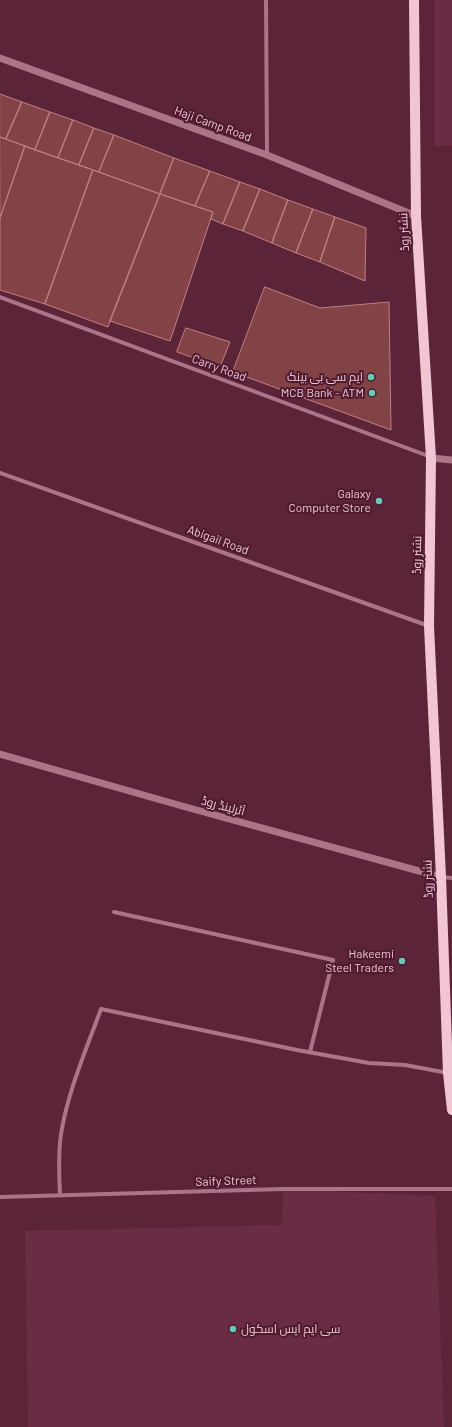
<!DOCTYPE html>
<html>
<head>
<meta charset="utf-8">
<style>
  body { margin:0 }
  canvas { display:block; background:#5b2439 }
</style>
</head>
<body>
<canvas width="452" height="1427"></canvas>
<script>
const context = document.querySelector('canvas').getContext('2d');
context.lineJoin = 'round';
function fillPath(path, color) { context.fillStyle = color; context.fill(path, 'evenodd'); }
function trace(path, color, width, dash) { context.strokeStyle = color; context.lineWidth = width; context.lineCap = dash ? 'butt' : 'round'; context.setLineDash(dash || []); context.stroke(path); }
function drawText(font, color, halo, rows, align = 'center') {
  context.font = font + ' Barlow,Cairo,sans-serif'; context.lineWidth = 4; context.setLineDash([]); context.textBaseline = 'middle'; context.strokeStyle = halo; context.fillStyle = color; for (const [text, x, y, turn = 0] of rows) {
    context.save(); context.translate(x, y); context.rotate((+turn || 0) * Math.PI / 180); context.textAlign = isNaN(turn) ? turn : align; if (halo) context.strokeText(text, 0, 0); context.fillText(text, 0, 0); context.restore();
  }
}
const built = new Path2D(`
  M435,0H452V146H435Z
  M283,1189L435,1196L444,1427H28L25,1231L282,1225Z`);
const building = new Path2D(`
  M0,94L22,102L6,139L0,137Z
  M22,102L50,112L35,150L6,139Z
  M50,112L73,120L58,158L35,150Z
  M73,120L94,128L79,165L58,158Z
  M94,128L114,135L99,172L79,165Z
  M114,135L174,158L160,194L99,172Z
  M0,137L25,146L0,218Z
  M25,146L93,170L45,304L0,290V218Z
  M174,158L210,171L195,206L160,194Z
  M93,170L160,194L108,327L45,304Z
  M210,171L240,182L223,224L211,219L213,212L195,206Z
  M240,182L260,189L243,231L223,224Z
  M260,189L288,200L272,243L243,231Z
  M160,194L213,212L170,341L110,321Z
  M288,200L313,209L296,253L272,243Z
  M313,209L335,217L320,262L296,253Z
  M335,217L366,228L365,281L320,262Z
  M265,287L320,308L389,302L391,430L233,372Z
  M186,328L230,342L220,367L177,352Z`);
const minor = new Path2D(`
  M266,0L267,155
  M0,297L431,457
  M0,473L429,626
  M442,877L452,878
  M114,912L333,960L310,1052
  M60,1195C59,1175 58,1154 61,1134C68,1091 86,1050 101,1009L297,1050L369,1063L405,1065L448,1073
  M0,1197L283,1189H452`);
const tertiary = new Path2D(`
  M0,58L267,155L416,216
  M431,458L452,460
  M0,754L182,806L441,877`);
const primary = new Path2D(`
  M414,0L416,216L431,458L429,626L441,877L448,1073L452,1110`);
const markers = [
  [371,377,4,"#5eceb7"],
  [372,393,4,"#5eceb7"],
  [379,501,4,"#5eceb7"],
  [402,961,4,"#5eceb7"],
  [233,1329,4,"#5eceb7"]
];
const streetNames = [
  ["Haji Camp Road",213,124,20],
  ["نشتر روڈ",404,232,-93],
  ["Carry Road",219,368,20],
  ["Abigail Road",218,540,20],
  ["نشتر روڈ",417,555,-89],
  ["آئرلینڈ روڈ",223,806,15],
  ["نشتر روڈ",428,879,-92],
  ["Saify Street",226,1181,-2]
];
const poiNames = [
  ["ایم سی بی بینک",363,377],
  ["MCB Bank - ATM",364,393],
  ["Galaxy",371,494],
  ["Computer Store",371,508],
  ["Hakeemi",394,954],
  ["Steel Traders",394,968],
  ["سی ایم ایس اسکول",241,1329,"left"]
];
fillPath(built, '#6a2b44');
fillPath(building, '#814346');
trace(building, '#c37f80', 1);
trace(minor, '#ab7487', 4);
trace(tertiary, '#ab7487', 7);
trace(primary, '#f2c5d3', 10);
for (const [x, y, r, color] of markers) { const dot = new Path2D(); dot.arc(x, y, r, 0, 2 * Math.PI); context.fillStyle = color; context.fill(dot); trace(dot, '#4f192f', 1.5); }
drawText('12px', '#ecc8d3', '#4f192f', streetNames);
drawText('12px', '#ecc8d3', '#4f192f', poiNames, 'right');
</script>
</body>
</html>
